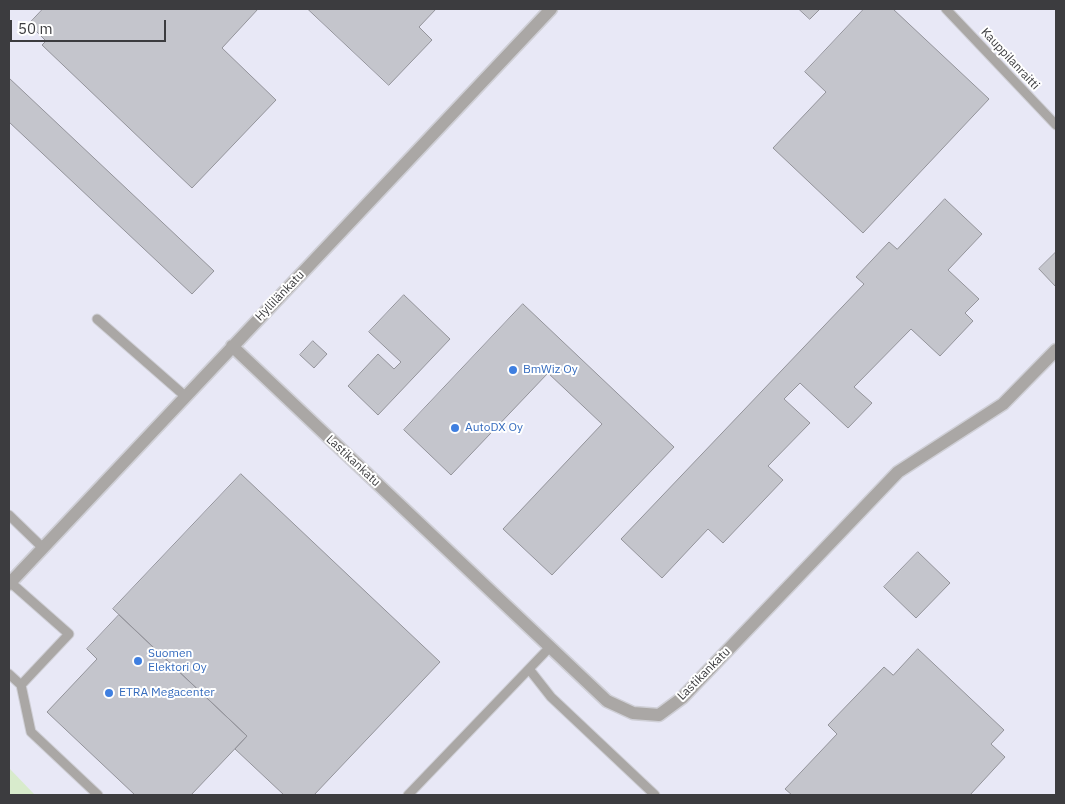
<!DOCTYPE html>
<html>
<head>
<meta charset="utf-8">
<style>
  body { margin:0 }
  #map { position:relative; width:1065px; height:804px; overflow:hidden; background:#f4f4fc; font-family:"IBM Plex Sans",sans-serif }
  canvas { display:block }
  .frame { position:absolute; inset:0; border:10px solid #3c3c3f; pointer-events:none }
  .scale { position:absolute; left:10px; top:20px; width:156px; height:22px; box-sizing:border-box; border:2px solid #3c3c3f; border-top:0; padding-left:6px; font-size:15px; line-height:18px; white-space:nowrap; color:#3c3c3f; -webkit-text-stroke:4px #fff; paint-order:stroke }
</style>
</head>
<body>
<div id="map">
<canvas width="1065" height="804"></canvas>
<div class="frame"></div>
<div class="scale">50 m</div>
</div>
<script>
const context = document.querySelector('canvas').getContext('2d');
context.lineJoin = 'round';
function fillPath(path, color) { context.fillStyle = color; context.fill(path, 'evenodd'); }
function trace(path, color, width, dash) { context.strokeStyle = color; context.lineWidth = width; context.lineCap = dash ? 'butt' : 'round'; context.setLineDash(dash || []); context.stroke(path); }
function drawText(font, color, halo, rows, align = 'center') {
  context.font = font + ' "IBM Plex Sans",sans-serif'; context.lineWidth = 4; context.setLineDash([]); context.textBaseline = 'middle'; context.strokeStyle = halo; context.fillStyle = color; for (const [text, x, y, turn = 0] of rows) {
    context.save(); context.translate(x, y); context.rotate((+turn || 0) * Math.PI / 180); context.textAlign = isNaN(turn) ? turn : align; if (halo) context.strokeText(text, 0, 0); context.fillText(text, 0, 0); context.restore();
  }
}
const built = new Path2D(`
  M9,9H1056V795H27L9,778Z`);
const green = new Path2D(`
  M9,768L35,795H9Z`);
const building = new Path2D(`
  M43,9H258L222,48L276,100L192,188L42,45L46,41L29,24Z
  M308,9H436L419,27L432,40L389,85Z
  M799,9H820L810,19Z
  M864,9H893L989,99L863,233L773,148L826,92L805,72Z
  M9,78L214,271L192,294L9,122Z
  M945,199L982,234L948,270L979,299L965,313L973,321L940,356L911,329L854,387L872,403L848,428L800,383L784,399L810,423L768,466L783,480L723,543L708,529L662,578L621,539L864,284L856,277L889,242L897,249Z
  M1056,252V287L1039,269Z
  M404,295L450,339L378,415L348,386L378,354L394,369L401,362L369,332Z
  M523,304L674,447L552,575L503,529L602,424L548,373L451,475L404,430Z
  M313,341L327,354L314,368L300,355Z
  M241,474L440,662L314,795H284L235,749L247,736L113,609Z
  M918,552L950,583L916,618L884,587Z
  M119,615L247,736L191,795H135L47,712L97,659L87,649Z
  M918,649L1004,730L991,744L1005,757L970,795H792L785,789L837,734L828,725L884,667L893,675Z`);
const service = new Path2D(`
  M946,9L1056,125
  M97,319L185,396
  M9,515L43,548
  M10,582L69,634L21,685L31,732L98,795
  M529,669L551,697L655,795
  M9,674L21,685
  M408,795L550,647`);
const minor = new Path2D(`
  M232,346L607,701L633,713L659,715L682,698L898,472L1003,404L1056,350
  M9,584L551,9`);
const markers = [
  [513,370,5,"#3f7fe0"],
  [455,428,5,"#3f7fe0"],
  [138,661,5,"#3f7fe0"],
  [109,693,5,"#3f7fe0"]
];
const streetNames = [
  ["Kauppilanraitti",1010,59,47],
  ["Hyllilänkatu",280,296,-46],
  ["Lastikankatu",353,461,43],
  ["Lastikankatu",704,674,-45]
];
const shopNames = [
  ["BmWiz Oy",523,370],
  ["AutoDX Oy",465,428],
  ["Suomen",148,654],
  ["Elektori Oy",148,668],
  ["ETRA Megacenter",119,693]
];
fillPath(built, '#e8e8f6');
fillPath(green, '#d8ebcc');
fillPath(building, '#c4c5cc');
trace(building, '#94949b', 1);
trace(service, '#cfcfd6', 11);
trace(minor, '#cfcfd6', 15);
trace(service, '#aaa7a5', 9);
trace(minor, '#aaa7a5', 12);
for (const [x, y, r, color] of markers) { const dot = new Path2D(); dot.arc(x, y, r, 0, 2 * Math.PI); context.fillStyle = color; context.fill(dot); trace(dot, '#fff', 2); }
drawText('12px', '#3c3c3f', '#fff', streetNames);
drawText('12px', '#366cbe', '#fff', shopNames, 'left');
</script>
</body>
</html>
